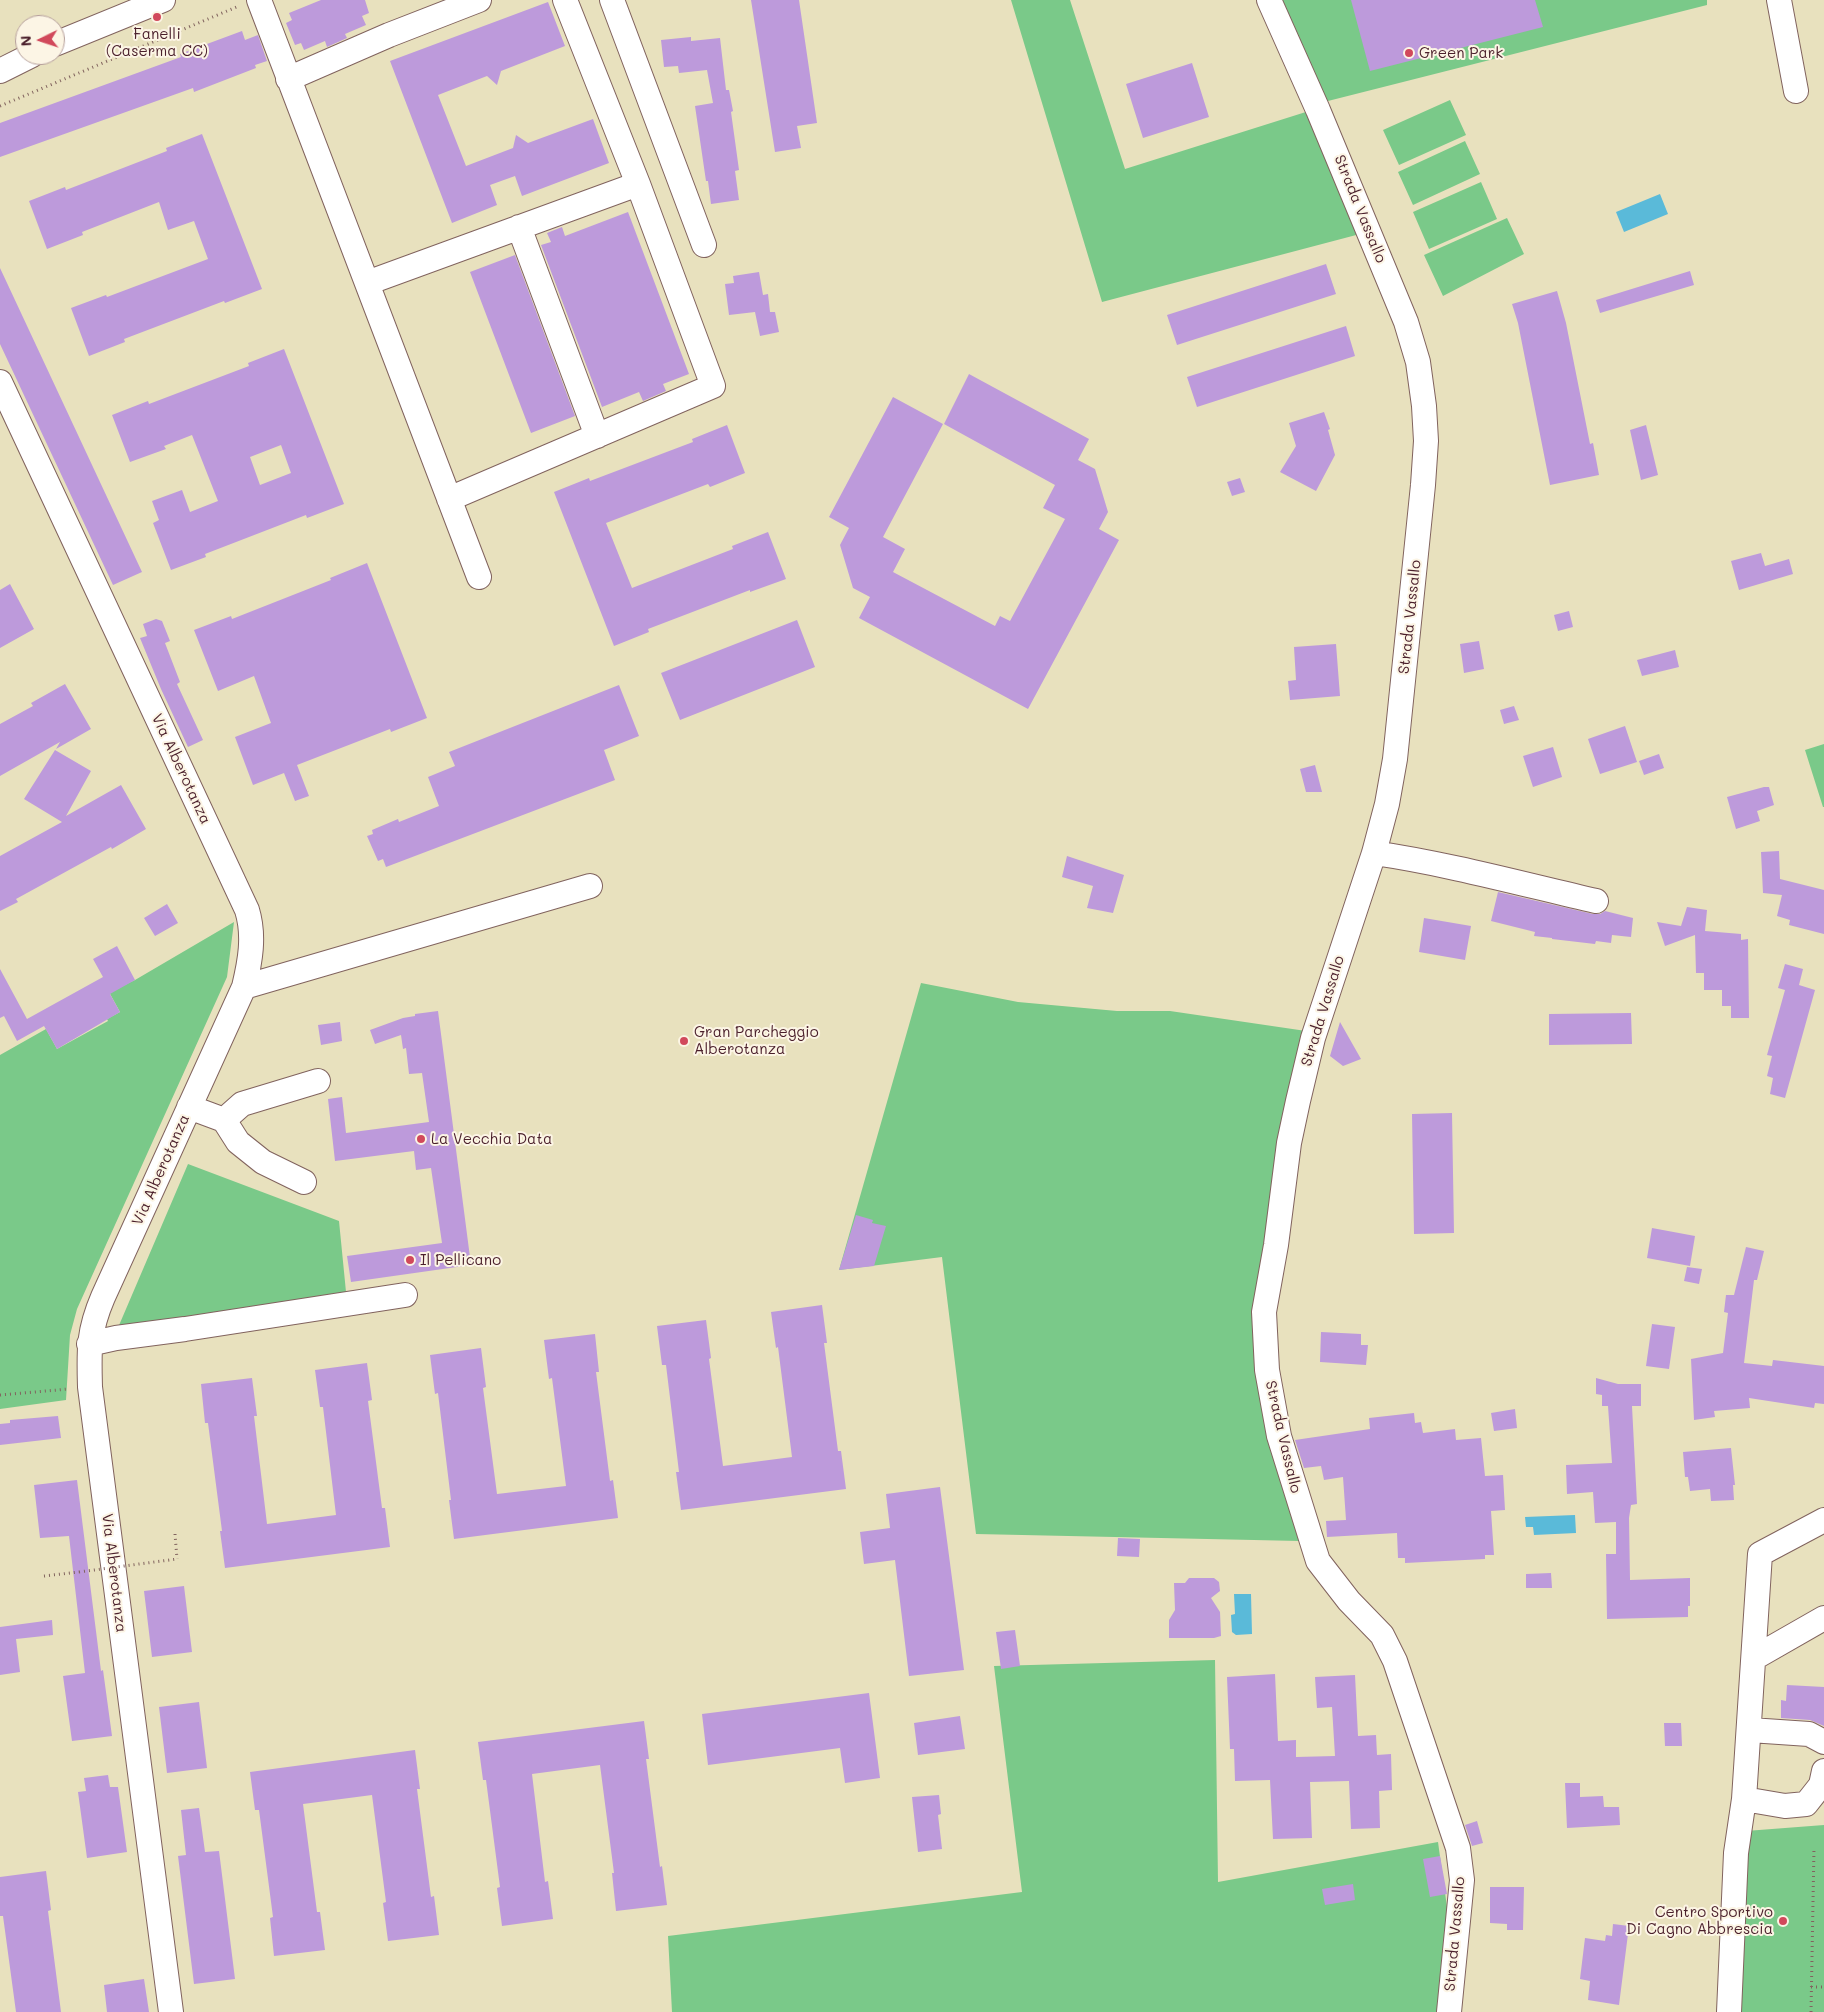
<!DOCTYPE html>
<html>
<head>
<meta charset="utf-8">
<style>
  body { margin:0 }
  #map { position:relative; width:1824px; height:2012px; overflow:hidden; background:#e8e1be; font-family:Mali,sans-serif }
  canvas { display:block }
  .north { position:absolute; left:15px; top:15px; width:50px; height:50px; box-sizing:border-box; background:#fcf5e5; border:1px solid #b59f9b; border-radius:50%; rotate:266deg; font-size:14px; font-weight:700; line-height:20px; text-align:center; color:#4a1f2b }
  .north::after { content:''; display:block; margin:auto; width:18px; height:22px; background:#d1495b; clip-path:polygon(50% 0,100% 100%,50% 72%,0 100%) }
</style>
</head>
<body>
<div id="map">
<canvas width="1824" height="2012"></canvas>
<div class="north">N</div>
</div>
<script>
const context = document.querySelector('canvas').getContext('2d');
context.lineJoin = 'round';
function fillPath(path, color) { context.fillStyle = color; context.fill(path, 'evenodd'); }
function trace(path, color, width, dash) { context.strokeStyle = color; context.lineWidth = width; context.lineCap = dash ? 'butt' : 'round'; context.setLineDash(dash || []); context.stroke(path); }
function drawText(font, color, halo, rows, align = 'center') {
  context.font = font + ' Mali,sans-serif'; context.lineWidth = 4; context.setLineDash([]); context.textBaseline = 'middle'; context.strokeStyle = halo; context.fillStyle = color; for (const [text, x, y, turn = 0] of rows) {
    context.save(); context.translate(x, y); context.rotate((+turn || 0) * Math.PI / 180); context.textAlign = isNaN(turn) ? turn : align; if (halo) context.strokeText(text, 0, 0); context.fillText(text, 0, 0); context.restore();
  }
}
const green = new Path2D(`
  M1011,0H1070L1125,169L1309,111L1360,234L1102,302Z
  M1279,0H1707V5L1324,102Z
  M1450,100L1466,135L1399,165L1383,130Z
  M1465,141L1480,174L1413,205L1398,172Z
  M1481,182L1497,219L1429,249L1413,212Z
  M1507,218L1524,254L1443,296L1424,255Z
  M1824,744V807H1823L1805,750Z
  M234,922L227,977L77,1309L70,1335L66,1400L0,1409V1055L46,1029L57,1049L108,1021L107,1019L120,1012L109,992L135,980Z
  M921,983L1018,1002L1117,1011H1170L1306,1031L1256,1314L1300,1541L976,1534L942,1257L839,1270Z
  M188,1164L339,1221L346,1292L185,1317L117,1330Z
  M1215,1660L1218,1882L1438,1842L1447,1907L1441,2012H672L668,1936L1022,1892L994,1666Z
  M1824,1825V2012H1740L1746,1831Z`);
const water = new Path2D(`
  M1660,194L1668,214L1624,232L1616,212Z
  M1575,1515L1576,1533L1534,1535L1533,1527H1526L1525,1517Z
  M1234,1594H1251L1252,1634L1236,1635L1232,1632L1231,1615L1235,1614Z`);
const building = new Path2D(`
  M321,0H365L369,13L362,16L366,25L345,34L347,38L327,47L325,41L304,50L301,43L295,45L286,23L292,20L289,13Z
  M751,0H799L817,123L797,126L801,148L775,152Z
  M1351,0H1535L1543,27L1370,71Z
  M548,2L565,46L501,71L497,85L487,76L438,95L466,166L513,148L516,135L528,143L593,119L609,163L522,196L515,176L490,185L497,205L452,223L390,61Z
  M242,31L245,40L258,35L267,61L255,65L256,68L194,92L193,88L0,157V123L181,57L180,54Z
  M691,37V41L720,38L726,90H729L733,111L731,112L739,170L735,171L739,200L711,204L708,181H706L695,106L713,103L707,70L679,73L678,66L664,67L661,40Z
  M1192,63L1209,117L1143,138L1126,84Z
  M202,134L262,289L225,303L224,301L124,339L125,342L89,356L71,308L106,295L107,297L208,259L194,221L168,230L159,202L82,232L83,235L47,249L29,201L65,187L66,190L167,151L166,148Z
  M628,212L689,374L663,384L666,391L643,401L639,392L602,407L541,245L551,242L547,233L562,227L565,236Z
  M515,255L575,416L531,433L470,272Z
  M1326,264L1336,294L1177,345L1167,315Z
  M0,268L142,572L113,585L0,344Z
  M1690,271L1694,285L1600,313L1596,300Z
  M759,272L763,295L768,294L770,312H775L779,332L760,336L755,312L729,315L725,284L734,283L733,276Z
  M1557,291L1566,323L1590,444L1593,443L1599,475L1550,485L1518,323L1512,304Z
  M1346,326L1355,356L1197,407L1187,377Z
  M284,349L344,504L307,518L306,515L205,554L206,557L171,570L153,523L159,520L152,501L182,490L190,512L218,501L192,435L164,446L166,449L130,462L112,415L148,401L149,404L249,366L248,363ZM281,445L291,473L260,485L250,457Z
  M969,374L1089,439L1078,460L1095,469L1108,512L1099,529L1119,540L1028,709L859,618L870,597L853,588L840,545L849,528L829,517L893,397L943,424L883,537L905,549L893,572L995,626L1000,616L1010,621L1065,519L1043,508L1055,485L944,424Z
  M1324,412L1330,429L1328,430L1335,455L1316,491L1280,472L1296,446L1289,423Z
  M727,425L745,473L710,487L708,484L606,523L632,588L733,549L732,546L768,532L786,579L750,592V590L648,629L649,632L614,646L554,492L589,478L590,481L693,442L692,439Z
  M1646,425L1658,475L1641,480L1630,430Z
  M1240,478L1245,492L1232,496L1227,482Z
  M1761,553L1765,566L1789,559L1793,574L1739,590L1731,561Z
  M367,563L427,718L391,732L390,729L297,765L309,796L295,801L284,773L253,785L235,737L271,723L254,676L218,691L194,630L231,616L232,619L331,580L330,578Z
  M10,584L34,629L0,648V590Z
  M1569,611L1573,627L1558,631L1554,615Z
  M156,619L162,621L170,641L165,643L180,682L177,684L203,740L188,747L161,689L140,638L147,636L143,624Z
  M797,620L815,667L680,720L661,673Z
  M1479,641L1484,669L1464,673L1460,644Z
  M1336,644L1340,696L1290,700L1288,681L1296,680L1294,647Z
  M1675,650L1679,667L1642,676L1637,660Z
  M65,684L91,729L56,749L60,742L0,776V724L33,706L31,703Z
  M619,685L639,736L604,750L615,780L386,867L383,859L378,861L367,836L373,834L372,830L398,819L399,822L439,806L428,777L455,766L449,752Z
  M1514,706L1519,720L1504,724L1500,710Z
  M1625,726L1637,762L1600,774L1588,739Z
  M1553,747L1562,777L1533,787L1523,756Z
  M55,750L91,771L66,816L121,785L146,829L112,849L111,847L16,899L18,902L0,911V856L62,822L24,799Z
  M1659,754L1664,768L1644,775L1639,761Z
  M1315,765L1322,792H1306L1300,769Z
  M1764,787H1769L1774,805L1757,811L1760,821L1736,829L1727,797Z
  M1779,851L1780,879L1824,890V934L1789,925L1790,920L1777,916L1782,895L1763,893L1761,852Z
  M1067,856L1124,875L1113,913L1087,908L1093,886L1062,877Z
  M1498,892L1593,914H1600L1605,911L1633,918L1631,937L1612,935L1611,943L1596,941L1595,944L1552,939V938L1534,936L1535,932L1491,921Z
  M167,904L178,923L155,936L144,918Z
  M1687,907L1707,910L1705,931L1741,934V940L1748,939L1749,1018H1731V1006H1722V990H1704V973H1696L1695,935L1665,946L1657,922L1681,926Z
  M1424,918L1471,926L1465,960L1419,952Z
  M117,946L135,980L110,994L120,1012L57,1049L44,1026L17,1041L4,1016L0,1018V969L27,1019L103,977L93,959Z
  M1785,964L1803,969L1799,985L1815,990L1785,1098L1770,1094L1773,1078L1767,1076L1772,1056L1767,1055L1785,990L1778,988Z
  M438,1011L471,1265L351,1282L347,1256L442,1243L431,1168L416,1170L414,1151L335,1161L328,1099L342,1097L346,1133L429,1122L422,1073L409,1074L406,1048L403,1049L401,1035L375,1044L370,1030L403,1018L415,1016V1014Z
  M1631,1013L1632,1044L1549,1045V1014Z
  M340,1022L342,1041L321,1045L318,1025Z
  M1340,1022L1361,1059L1343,1066L1330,1056Z
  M1452,1113L1454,1233L1414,1234L1412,1114Z
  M856,1215L873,1220L872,1223L886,1226L874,1266L839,1270Z
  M1652,1228L1695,1236L1690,1266L1647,1258Z
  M1746,1247L1764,1251L1757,1280H1754L1744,1363L1772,1366L1773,1360L1824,1366V1404L1815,1403L1814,1408L1749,1398L1750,1408L1714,1411L1715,1417L1694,1420L1691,1359L1723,1353L1728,1313L1724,1312L1726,1295H1734Z
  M1687,1267L1702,1269L1699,1284L1684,1281Z
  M822,1305L827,1343H824L838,1451H841L846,1489L681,1510L676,1472H679L666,1365H662L657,1326L706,1320L711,1358L709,1359L723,1466L792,1457L778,1347L776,1348L771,1312Z
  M1652,1324L1675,1327L1669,1369L1646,1366Z
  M1321,1332L1361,1334V1345H1368L1366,1365L1320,1362Z
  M595,1334L599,1372H596L610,1481L613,1480L618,1518L454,1539L449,1500H451L438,1393L435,1394L430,1355L481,1348L486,1387L483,1388L497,1494L566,1486L552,1378L549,1379L544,1340Z
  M367,1363L372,1400L368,1401L382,1508H385L390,1547L225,1568L220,1531H222L208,1423H205L201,1384L252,1378L257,1416H254L267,1524L336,1515L323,1407H320L315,1370Z
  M1596,1378L1618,1384H1641V1406H1632L1637,1504L1631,1505L1629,1518L1630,1580L1690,1578V1606H1688V1617L1607,1619L1606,1554H1616V1522L1595,1523L1593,1492L1567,1494L1566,1465L1612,1463L1608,1406H1602V1395L1596,1394Z
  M1515,1409L1517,1428L1494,1431L1491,1413Z
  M1414,1413L1415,1423L1421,1422L1423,1433L1455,1429L1456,1440L1481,1438L1485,1476L1503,1475L1505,1510L1491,1511L1494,1555H1485V1559L1405,1563V1558H1398L1397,1533L1327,1537L1326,1521L1346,1520L1343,1477L1324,1480L1321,1466L1304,1468L1295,1440L1370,1429L1369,1418Z
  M58,1416L61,1438L0,1445V1424L10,1423V1420Z
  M1731,1448L1735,1485H1733L1734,1500L1711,1501L1710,1489L1690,1491L1688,1477H1685L1683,1452Z
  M77,1480L101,1671L103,1670L112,1736L72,1741L63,1676L85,1673L69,1536L40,1538L34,1485Z
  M940,1487L964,1670L909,1676L895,1560L864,1564L860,1532L890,1528L886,1494Z
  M1118,1538L1140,1539L1139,1557L1117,1556Z
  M1551,1573L1552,1588H1526V1574Z
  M1189,1578H1214L1219,1582L1220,1591L1211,1598L1220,1612L1221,1636L1214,1638H1169V1620L1175,1610L1174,1583H1185Z
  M184,1586L192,1652L152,1657L144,1591Z
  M52,1620L53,1635L16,1639L20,1672L0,1675V1627Z
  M1015,1630L1020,1666L1001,1669L996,1632Z
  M1275,1674L1278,1741L1296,1740V1757L1335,1756L1332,1707L1317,1708L1315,1677L1355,1675L1358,1736L1376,1735L1377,1755L1391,1754L1392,1790L1379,1791L1380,1828L1351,1829L1349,1781L1310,1782L1312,1838L1273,1839L1270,1780L1235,1781L1234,1749H1230L1227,1677Z
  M1787,1685L1824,1687V1726L1810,1720L1781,1718V1700L1786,1701Z
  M869,1693L880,1778L845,1783L840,1748L708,1765L702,1714Z
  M199,1702L207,1768L167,1773L159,1707Z
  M960,1716L965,1749L918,1755L914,1723Z
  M644,1721L649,1759H646L660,1867L662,1866L667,1905L616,1911L612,1873H614L600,1765L532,1774L545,1882L548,1881L553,1919L502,1926L497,1888L500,1887L486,1780H483L478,1742Z
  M1664,1723H1681L1682,1746H1665Z
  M415,1750L420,1789H417L431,1897L434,1896L439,1935L388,1941L383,1903L386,1902L372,1795L303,1804L317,1912H320L325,1950L274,1956L270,1918L273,1917L259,1810H255L250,1772Z
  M108,1775L110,1787H118L127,1852L87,1858L78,1792L86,1791L84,1778Z
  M1565,1783H1580V1797L1603,1796L1604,1807H1619L1620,1825L1567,1828Z
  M939,1795L941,1814L938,1815L942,1849L918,1852L912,1797Z
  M199,1808L205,1852L219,1851L235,1979L194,1984L178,1856L186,1855L181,1810Z
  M1477,1821L1483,1843L1472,1846L1465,1825Z
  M1440,1856L1447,1894L1430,1897L1423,1859Z
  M46,1871L51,1910L48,1911L61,2012H16L3,1916H0V1877Z
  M1353,1884L1355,1900L1325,1905L1322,1889Z
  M1490,1887H1524L1523,1930H1507V1924L1490,1923Z
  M1613,1924L1629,1926L1619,2005L1588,2000L1590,1981L1580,1979L1585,1938L1605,1941L1606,1935L1612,1936Z
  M144,1979L149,2012H107L104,1985Z`);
const path = new Path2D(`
  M0,106L239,6
  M0,1395L69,1389
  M175,1534L177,1559
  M44,1576L79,1572
  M1811,1987H1824
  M1811,2012L1814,1847`);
const minor = new Path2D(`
  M259,0L479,577
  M612,0L704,245
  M1269,0L1318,110L1406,322L1418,362L1424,406L1426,441L1423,485L1395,759L1387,804L1374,853L1313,1038L1298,1101L1289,1143L1276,1245L1264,1312L1267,1370L1279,1436L1318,1561L1349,1601L1382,1635L1395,1661L1458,1848L1462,1880L1449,2012
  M1779,0L1796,91
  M55,44L163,0
  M0,71L32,55
  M288,79L389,35L479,0
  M519,227L597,436
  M367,283L638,184
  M0,382L247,910C255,936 250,962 244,987L103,1297C88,1332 89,1350 90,1387L171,2012
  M449,499L713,386L638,184L565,0
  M1374,853C1449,864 1522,884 1596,901
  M244,987L590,886
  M189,1107L224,1120L238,1142L263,1162L304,1182
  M224,1120L242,1104L318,1081
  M89,1344L116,1338L185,1329L405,1295
  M1754,1658L1824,1618
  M1750,1730L1809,1734L1824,1742
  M1744,1799L1785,1806L1806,1804L1821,1785L1824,1771
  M1729,2012L1736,1853L1744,1799L1760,1554L1824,1520`);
const pathBridge = new Path2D(`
  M79,1572L177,1559`);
const markers = [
  [157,17,5,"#d1495b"],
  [1409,53,5,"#d1495b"],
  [684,1041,5,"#d1495b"],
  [421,1139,5,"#d1495b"],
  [410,1260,5,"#d1495b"],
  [1783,1921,5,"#d1495b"]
];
const poiNames = [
  ["Fanelli",157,34,"center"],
  ["(Caserma CC)",157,51,"center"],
  ["Green Park",1419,53],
  ["Gran Parcheggio",694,1032],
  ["Alberotanza",694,1049],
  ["La Vecchia Data",431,1139],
  ["Il Pellicano",420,1260],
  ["Centro Sportivo",1773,1912,"right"],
  ["Di Cagno Abbrescia",1773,1929,"right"]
];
const streetNames = [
  ["Strada Vassallo",1360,209,68],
  ["Strada Vassallo",1410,617,-84],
  ["Via Alberotanza",181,769,65],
  ["Strada Vassallo",1323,1011,-73],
  ["Via Alberotanza",161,1170,-66],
  ["Strada Vassallo",1283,1437,77],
  ["Via Alberotanza",114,1573,83],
  ["Strada Vassallo",1455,1934,-85]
];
fillPath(green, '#7ac989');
fillPath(water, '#5abad9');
fillPath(building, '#bd9adb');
trace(minor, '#81635e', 26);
trace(path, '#81635e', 3, [1, 4]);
trace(minor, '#fff', 24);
trace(pathBridge, '#81635e', 3, [1, 4]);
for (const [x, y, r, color] of markers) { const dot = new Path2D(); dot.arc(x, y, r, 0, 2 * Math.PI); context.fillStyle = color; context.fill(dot); trace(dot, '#fcf5e5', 2); }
drawText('15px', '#4a1f2b', '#fcf5e5', poiNames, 'left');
drawText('15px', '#4a1f2b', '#fcf5e5', streetNames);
</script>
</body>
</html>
